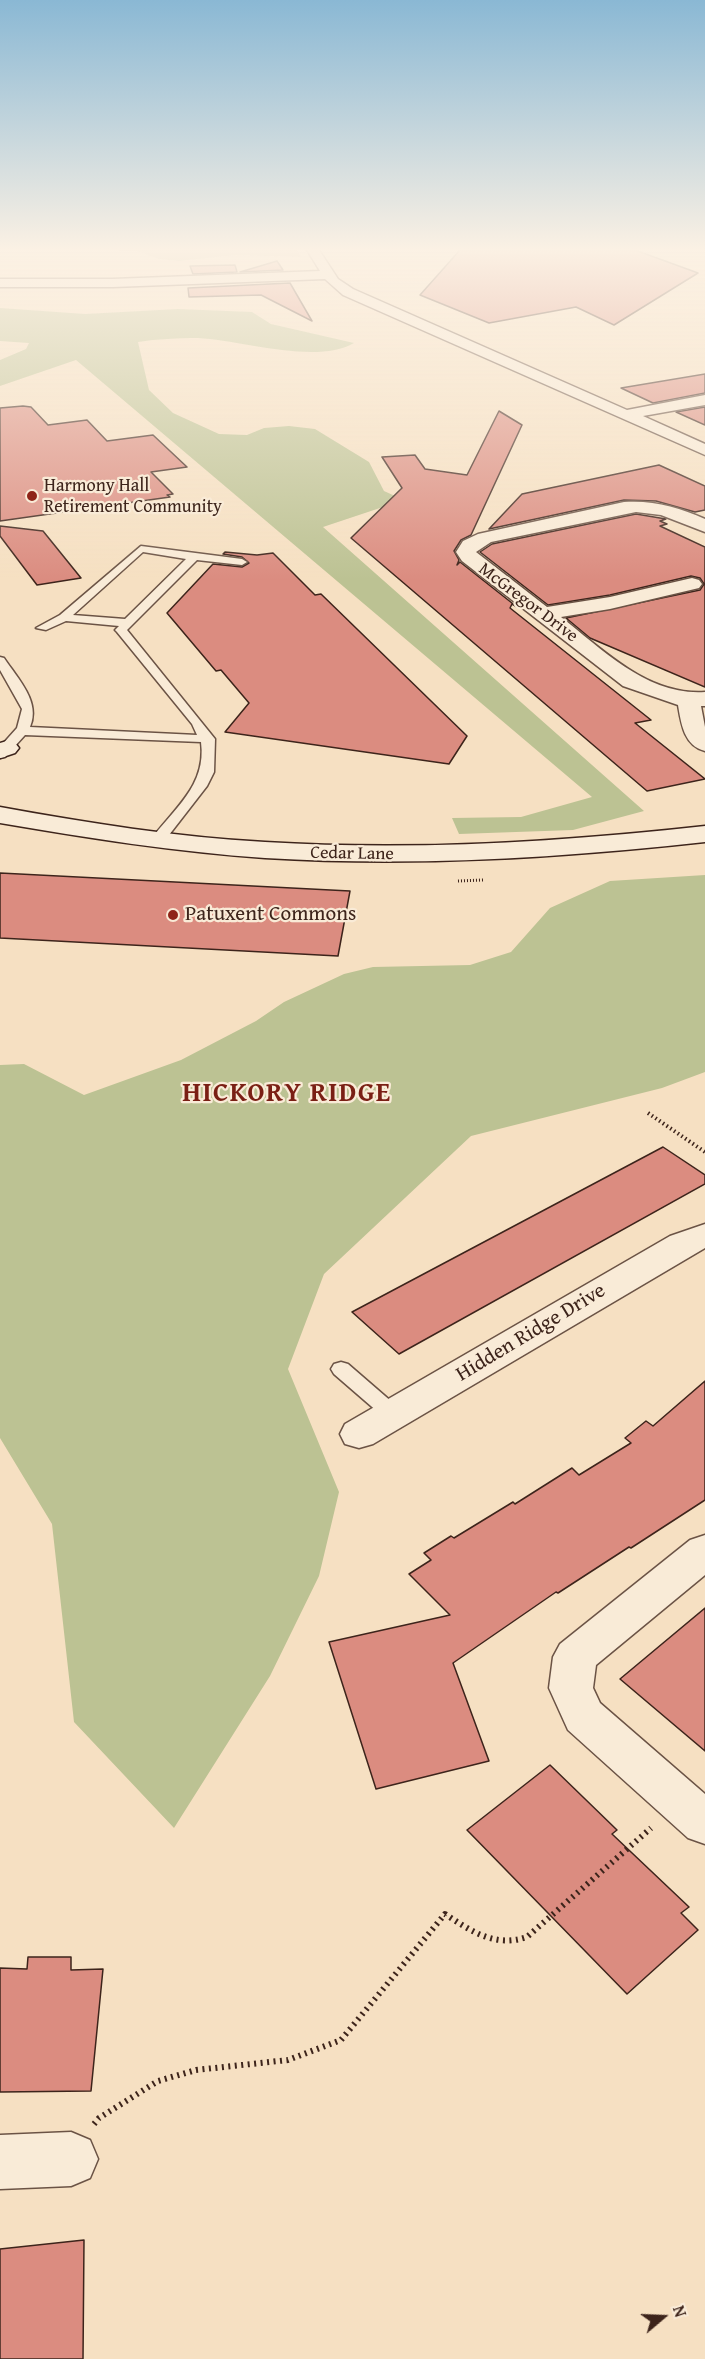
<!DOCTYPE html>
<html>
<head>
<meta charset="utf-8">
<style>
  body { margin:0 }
  #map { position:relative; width:705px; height:2359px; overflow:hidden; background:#f6e0c2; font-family:"Gentium Book Plus",serif }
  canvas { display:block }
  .north { position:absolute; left:633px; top:2287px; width:60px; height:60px; -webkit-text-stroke:4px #f9ebd7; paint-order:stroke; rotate:71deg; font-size:16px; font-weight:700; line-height:24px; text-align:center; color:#3d241b }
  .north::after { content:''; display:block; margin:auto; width:21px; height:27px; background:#3d241b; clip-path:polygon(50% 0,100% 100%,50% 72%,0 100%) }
</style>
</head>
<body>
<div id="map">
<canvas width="705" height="2359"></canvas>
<div class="north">N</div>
</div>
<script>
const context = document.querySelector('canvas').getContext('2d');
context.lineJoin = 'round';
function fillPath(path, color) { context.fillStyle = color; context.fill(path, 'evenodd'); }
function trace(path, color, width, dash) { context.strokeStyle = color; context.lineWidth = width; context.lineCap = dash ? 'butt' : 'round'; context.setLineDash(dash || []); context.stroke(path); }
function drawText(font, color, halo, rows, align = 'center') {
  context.font = font + ' "Gentium Book Plus",serif'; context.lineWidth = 4.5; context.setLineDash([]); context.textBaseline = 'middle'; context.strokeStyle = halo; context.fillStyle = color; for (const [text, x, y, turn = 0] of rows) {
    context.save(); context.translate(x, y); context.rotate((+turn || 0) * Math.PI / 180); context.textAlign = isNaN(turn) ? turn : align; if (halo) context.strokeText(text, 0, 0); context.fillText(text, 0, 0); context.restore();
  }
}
const green = new Path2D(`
  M107,250H297L301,257L235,255L179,261L159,259L137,251Z
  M0,308L85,314L178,309L252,312L271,324L354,343C317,365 240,340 198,338C179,338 157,339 138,342L149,390L173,413L219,434L247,435L264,428L289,426L315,429L369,462L384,491L404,500L323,527L644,811L573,830L459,834L452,818L521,817L592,797L76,360L0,386V360L26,349L29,343L0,341Z
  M705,875V1072L662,1088L471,1136L324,1274L288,1369L339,1492L319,1576L270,1676L174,1828L74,1722L52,1524L0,1438V1065L24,1064L84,1095L181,1060L256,1021L284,1002L344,974L373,967L470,965L511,952L550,908L610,881Z`);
const building = new Path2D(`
  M460,250H635L698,273L614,325L576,307L489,323L420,295Z
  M277,261L283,270L240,272Z
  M235,265L237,272L193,274L190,266Z
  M290,283L312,321L261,295L189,297L188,288Z
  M705,374V393L653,403L621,388Z
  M23,406L31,407L48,425L87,420L107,441L153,435L187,467L151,472L173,494L167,495L170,497L0,521V408Z
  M705,407V425L676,412Z
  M499,411L522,425L471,535L461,540L454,551L459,560L457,565L460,562L517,607L512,604L510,608L651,720L635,723L705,779L647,791L351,538L402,488L382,457L415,455L425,469L467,475Z
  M659,465L705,486V510L695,512L656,501L624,500L489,529L522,494Z
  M636,514L666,519L660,521L667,524L660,526L705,547V687L590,638L566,618L700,590L704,584L700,578L691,576L610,595L548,605L480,552L492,544Z
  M0,526L43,531L81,578L37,585L0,536Z
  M225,552L257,555L273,553L315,595L321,594L467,736L449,764L225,732L249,703L221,670L216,671L167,613L213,564L242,567L249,563L242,557L223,554Z
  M0,873L350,891L338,956L0,938Z
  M663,1147L705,1175V1184L399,1354L352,1312Z
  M705,1381V1500L631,1548L629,1547L558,1593L556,1592L453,1663L489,1761L376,1789L329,1642L450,1615L409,1574L431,1560L424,1553L451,1536L454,1538L513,1502L515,1504L572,1468L579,1475L631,1443L625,1438L646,1421L653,1426Z
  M705,1608V1751L620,1679Z
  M550,1765L617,1830L612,1834L689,1907L681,1913L698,1930L627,1994L467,1830Z
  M28,1957H71V1970L103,1969L91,2091L0,2092V1968L27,1969Z
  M84,2240L83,2359H0V2249Z`);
const pathFar2 = new Path2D(`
  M458,881L483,880`);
const pathFar1 = new Path2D(`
  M648,1113L705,1152`);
const path = new Path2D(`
  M94,2124L99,2118L158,2081L196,2070L288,2060L341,2040L445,1914C471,1931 495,1948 527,1937L651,1828`);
const service = new Path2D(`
  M141,546L242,559L247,562L242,565L197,560L127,630L215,739L214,772L207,786L162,844L157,845L150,841C173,809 207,786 201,742L25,735L5,757L0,758V747L17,728L22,709L0,670V657L4,658C18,679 41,702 30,727L197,735L192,724L117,632L115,630L119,626L66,621L46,630L36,628L60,615ZM143,552L186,559L125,619L73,615Z
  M341,1362L348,1364L400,1409L403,1414L400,1419L393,1422L386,1419L334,1374L331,1369L334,1364Z`);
const minor = new Path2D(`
  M307,250H319L338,279L353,289L627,410L705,395V405L643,416L705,444V455L343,295L325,279L113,287H0V279H113L320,271Z
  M624,502C653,500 679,507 705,519V532L661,515L636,512L491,542L476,552L547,607L610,597L692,578L699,580L702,584L699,588L610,609L561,617C603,650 648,696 705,692V706H701L705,727V751C684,746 681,723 678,705L623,686L462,561L456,552L463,541L478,534Z
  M705,1224V1248L373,1444L359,1448L345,1444L340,1434L345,1424L670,1236Z
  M705,1535V1575L596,1665L593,1688L600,1703L705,1794V1844L688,1838L568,1730L549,1688L553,1657L560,1644L690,1540Z
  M71,2132L90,2140L98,2159L90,2178L71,2186L0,2189V2135Z`);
const secondary = new Path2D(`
  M7,741L15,743L19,748L15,753L0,758V743Z
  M0,807C88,823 176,837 265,842C413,851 559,842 705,826V842C559,858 413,867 265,858C176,852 88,838 0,823Z`);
const markers = [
  [32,496,6,"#8f2418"],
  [173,915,6,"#8f2418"]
];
const farPoinames = [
  ["Harmony Hall",44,486],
  ["Retirement Community",44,507]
];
const farStreetnames = [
  ["McGregor Drive",528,603,37],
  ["Cedar Lane",352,854,1]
];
const poiNames = [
  ["Patuxent Commons",185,915]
];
const streetNames = [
  ["Hidden Ridge Drive",531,1333,-31]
];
const districtNames = [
  ["HICKORY RIDGE",287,1094]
];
fillPath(green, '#bcc293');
fillPath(building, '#db8c80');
trace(building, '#3d241b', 1.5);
trace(service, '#6b5345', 3);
trace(minor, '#6b5345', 3);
trace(secondary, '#3d241b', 3);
trace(pathFar2, '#3d241b', 3, [1, 2]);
trace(pathFar1, '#3d241b', 4, [1.5, 3]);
trace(path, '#3d241b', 6, [2, 4.5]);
fillPath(service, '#f9ebd7');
fillPath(minor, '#f9ebd7');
fillPath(secondary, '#f9ebd7');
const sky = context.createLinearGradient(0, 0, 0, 580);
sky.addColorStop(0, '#8ab8d4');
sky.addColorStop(0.43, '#fbf1e4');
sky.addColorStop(1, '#fbf1e400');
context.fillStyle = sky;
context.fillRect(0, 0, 705, 580);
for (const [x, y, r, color] of markers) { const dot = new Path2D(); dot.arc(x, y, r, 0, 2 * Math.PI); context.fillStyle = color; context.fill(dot); trace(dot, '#f9ebd7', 2); }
drawText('18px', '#3d241b', '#f9ebd7', farPoinames, 'left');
drawText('18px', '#3d241b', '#f9ebd7', farStreetnames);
drawText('21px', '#3d241b', '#f9ebd7', poiNames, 'left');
drawText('21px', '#3d241b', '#f9ebd7', streetNames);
context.letterSpacing = '1.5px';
drawText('bold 27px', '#7a1f14', '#f9ebd7', districtNames);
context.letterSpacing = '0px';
</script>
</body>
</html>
